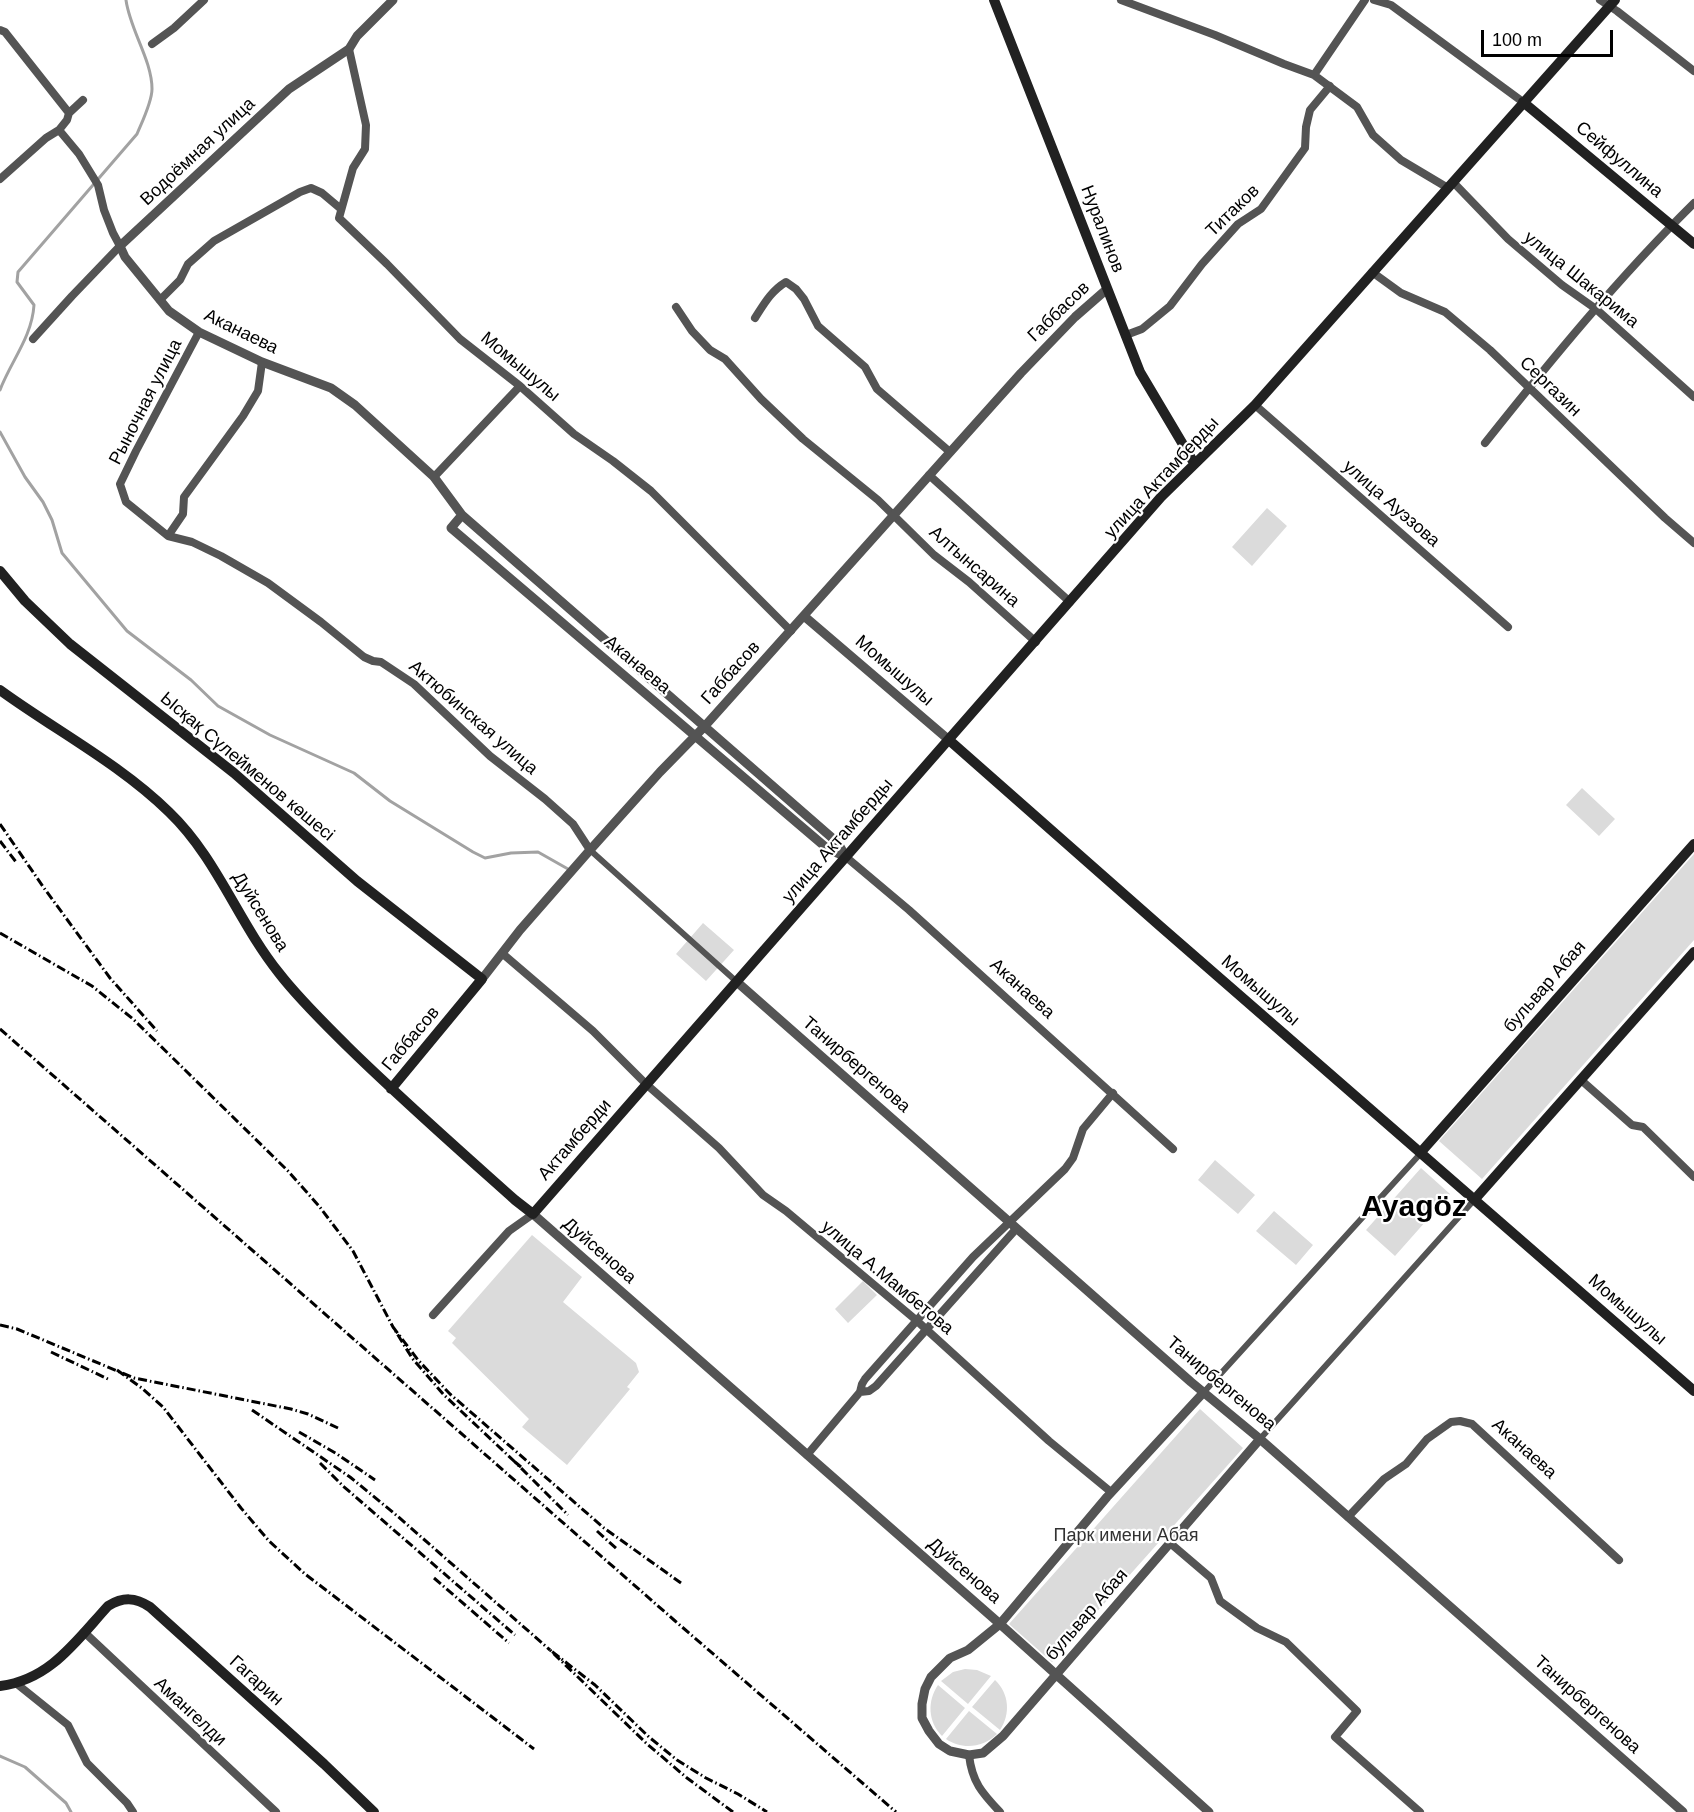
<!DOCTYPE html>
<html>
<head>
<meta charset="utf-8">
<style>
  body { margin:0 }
  #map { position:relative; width:1694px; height:1812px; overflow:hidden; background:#fff; font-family:Arial,sans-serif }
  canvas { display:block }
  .scale { position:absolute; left:1481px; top:30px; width:132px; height:27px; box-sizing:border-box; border:3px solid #000; border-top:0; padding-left:8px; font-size:18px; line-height:21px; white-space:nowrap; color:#000; -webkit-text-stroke:4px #fff; paint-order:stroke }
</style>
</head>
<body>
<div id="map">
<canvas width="1694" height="1812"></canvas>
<div class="scale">100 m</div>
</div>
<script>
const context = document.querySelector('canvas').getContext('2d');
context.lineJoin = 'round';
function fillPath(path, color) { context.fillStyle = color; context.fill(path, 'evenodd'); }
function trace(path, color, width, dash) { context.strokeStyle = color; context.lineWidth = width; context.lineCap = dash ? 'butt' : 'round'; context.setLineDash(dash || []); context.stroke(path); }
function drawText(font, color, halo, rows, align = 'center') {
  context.font = font + ' Arial,sans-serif'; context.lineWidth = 4.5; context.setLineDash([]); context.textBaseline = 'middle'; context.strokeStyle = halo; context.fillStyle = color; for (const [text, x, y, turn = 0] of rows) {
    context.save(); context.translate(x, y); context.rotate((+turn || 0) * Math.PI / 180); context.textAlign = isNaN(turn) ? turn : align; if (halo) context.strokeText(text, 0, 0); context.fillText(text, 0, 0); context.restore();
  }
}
const green = new Path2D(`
  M1267,508L1287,526L1252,566L1232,547Z
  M1582,788L1615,819L1599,836L1566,805Z
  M1694,854V940L1482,1179L1439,1141Z
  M703,923L734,950L706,981L676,954Z
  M1215,1160L1255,1195L1238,1214L1198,1180Z
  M1421,1168L1450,1194L1395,1256L1366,1230Z
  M1274,1211L1313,1245L1296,1265L1256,1231Z
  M532,1235L582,1277L563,1302L636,1363L639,1372L627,1387L630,1389L567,1465L522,1427L529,1419L452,1343L456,1338L448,1331Z
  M863,1281L877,1295L848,1323L835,1309Z
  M1200,1409L1243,1448L1052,1662L1009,1624Z
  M965,1669L977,1670L991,1676L968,1704L941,1681L953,1672Z
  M995,1680C1009,1693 1011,1714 1000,1730L972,1707Z
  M938,1685L965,1708L942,1736C928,1722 927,1701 938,1685Z
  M969,1711L997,1734C983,1748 962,1750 946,1739Z`);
const stream = new Path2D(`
  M0,390C11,361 32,337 34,305L17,282L18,272L137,134C142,122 152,102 152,89C152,60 130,30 126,0
  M0,432L25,477L43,502L52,520L62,553L127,631L191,680L218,706L270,735L354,773L390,801L473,852L485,858L511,853L538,852L568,869
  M0,1756L25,1767L66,1803L71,1812`);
const pedestrian = new Path2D(`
  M590,850L737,982
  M1204,1392L1421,1153
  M1260,1439L1475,1199`);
const minor = new Path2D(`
  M1121,0L1215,35L1284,64L1314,75L1357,107L1373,135L1401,160L1448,188
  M1374,0L1391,5L1523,102
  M1600,0L1617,11L1694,71
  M0,30L5,32L69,113
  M152,44L174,28L204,0
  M349,49L366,125L365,149L353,168L339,218L387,264L460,339L520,386L574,434L613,461L651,491L791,631
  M1314,75L1365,0
  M0,179L46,138L59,130L67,120L69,113L83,100
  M1453,182L1508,239L1562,285L1596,309L1694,397
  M1372,272L1401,293L1445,312L1490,350L1665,518L1694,543
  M160,300L180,280L188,264L214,241L300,192L311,188L322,193L341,209
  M676,307L692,331L710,350L725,359L761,399L803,439L878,500L934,555L969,582L1036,642
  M755,318C764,304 771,291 786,282L796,289L804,299L818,326L865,367L877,389L950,452
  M199,332L136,451L120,484L126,502L168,536L192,542L221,556L268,583L321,622L364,657L373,661L381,662L414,684L490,756L545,799L573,824L590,850
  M1126,335L1142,329L1170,306L1202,264L1238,224L1261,209L1305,148L1306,127L1310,110L1330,86
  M33,339L72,296L120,246L113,233L104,210L98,185L79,154L59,130
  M1255,405L1508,627
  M1485,443C1551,360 1619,277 1694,203
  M929,475L1070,602
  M434,477L520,386
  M168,536L183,514L184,497L243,416L258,391L262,362
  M846,857L909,910L1173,1149
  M503,954L593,1031L646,1084L719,1148L763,1195L786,1211L916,1320L1049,1441L1111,1492
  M1581,1080L1632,1125L1643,1127L1694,1177
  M433,1315L509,1231L533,1214
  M860,1392L869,1391L876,1386L1016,1229
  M807,1455L860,1392L862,1384L865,1379L973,1257L1065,1169L1073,1158L1083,1129L1113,1093
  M1348,1517L1384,1479L1406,1464L1427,1439L1451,1422L1460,1421L1472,1424L1619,1560
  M1170,1543L1211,1578L1220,1601L1257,1628L1286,1642L1357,1711L1335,1737L1420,1812
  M84,1632L276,1812
  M17,1684L68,1725L87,1763L127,1803L133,1812
  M969,1755C972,1782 982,1793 1000,1812`);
const tertiary = new Path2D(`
  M393,0L357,36L349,49L289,89L120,246L125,257L169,311L199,332L262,362L331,388L355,405L434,477L462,515L838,843L846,857
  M462,515L451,528L829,850L845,856
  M804,616L949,740
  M482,979L520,930L590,850L660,772L704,727L1021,373L1075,317L1107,289
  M737,982L1191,1382L1260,1439L1683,1812
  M533,1214L1000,1624L1209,1812
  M1204,1392L1107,1497L1000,1624L968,1650L950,1658L931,1677L925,1689L922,1704V1718L929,1731L939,1744L950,1751L969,1755L983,1753L1003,1736L1260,1439`);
const secondary = new Path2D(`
  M994,0L1140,372L1194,463
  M1523,102L1694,244
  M0,571L25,601L70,644L234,773L357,881L482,979L391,1089
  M0,690C55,730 120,764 169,812C217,858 238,922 279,973C299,999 324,1023 347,1046C401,1099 458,1149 515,1200L533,1214L1161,497L1255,405L1615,0
  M949,740L1160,926L1694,1391
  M1421,1152L1694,844
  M1475,1199L1694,952
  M0,1686C50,1680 76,1641 108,1606C123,1597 135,1597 150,1607L324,1764L374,1812`);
const rail = new Path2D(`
  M0,824L44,888L110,978L157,1031
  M0,841L16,862
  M0,933L92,986L133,1019L288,1171L319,1206L353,1251L393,1327
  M0,1029L674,1620L896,1812
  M0,1325L17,1329L134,1378L291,1409L308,1414L338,1428
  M51,1352L110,1380
  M117,1370L143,1389L163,1407L241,1508L269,1541L305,1574L534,1749
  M252,1410L350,1477L395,1514L550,1650
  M299,1432L337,1454L375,1480
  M515,1462L444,1395L412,1358L393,1327L418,1360L450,1394L604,1528L681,1583
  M320,1463L343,1486L515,1635
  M521,1467L515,1462L568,1515
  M597,1531L617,1549
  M434,1578L509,1643
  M733,1812L687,1778L646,1743L550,1650L595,1685L649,1737L677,1760L706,1778L738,1794L767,1812`);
const streetNames = [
  ["Водоёмная улица",198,152,-43],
  ["Сейфуллина",1619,160,40],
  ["Титаков",1233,211,-44],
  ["Нуралинов",1102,229,69],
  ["улица Шакарима",1581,280,39],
  ["Габбасов",1059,312,-44],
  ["Аканаева",241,332,26],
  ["Момышулы",520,367,40],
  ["Сергазин",1550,387,44],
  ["Рыночная улица",146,402,-63],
  ["улица Актамберды",1162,478,-47],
  ["улица Ауэзова",1391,504,41],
  ["Алтынсарина",974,567,41],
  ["Аканаева",637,665,40],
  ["Момышулы",894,671,41],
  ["Габбасов",731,673,-48],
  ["Актюбинская улица",473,718,41],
  ["Ысқақ Сүлейменов көшесі",247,767,40],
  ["улица Актамберды",838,841,-49],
  ["Дуйсенова",260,912,58],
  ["бульвар Абая",1545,987,-49],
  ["Аканаева",1022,989,42],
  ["Момышулы",1260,991,41],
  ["Габбасов",411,1039,-50],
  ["Танирбергенова",856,1065,41],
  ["Актамберди",575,1140,-49],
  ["Дуйсенова",599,1251,41],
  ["улица А.Мамбетова",887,1278,40],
  ["Момышулы",1627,1310,41],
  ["Танирбергенова",1221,1384,40],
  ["Аканаева",1524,1449,42],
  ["Дуйсенова",964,1571,41],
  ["бульвар Абая",1087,1615,-49],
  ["Гагарин",256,1681,42],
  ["Танирбергенова",1587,1705,42],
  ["Амангелди",190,1712,43]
];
const parkNames = [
  ["Парк имени Абая",1126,1536]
];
const townNames = [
  ["Ayagöz",1414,1208]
];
fillPath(green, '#dbdbdb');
trace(stream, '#a2a2a2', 3);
trace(pedestrian, '#545454', 6);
trace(minor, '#545454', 8);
trace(tertiary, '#545454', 9);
trace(secondary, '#212121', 10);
trace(rail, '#000', 3, [9, 3, 1.5, 3]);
drawText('18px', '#000', '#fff', streetNames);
drawText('18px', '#323232', '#fff', parkNames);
drawText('bold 30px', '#000', '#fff', townNames);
</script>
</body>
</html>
